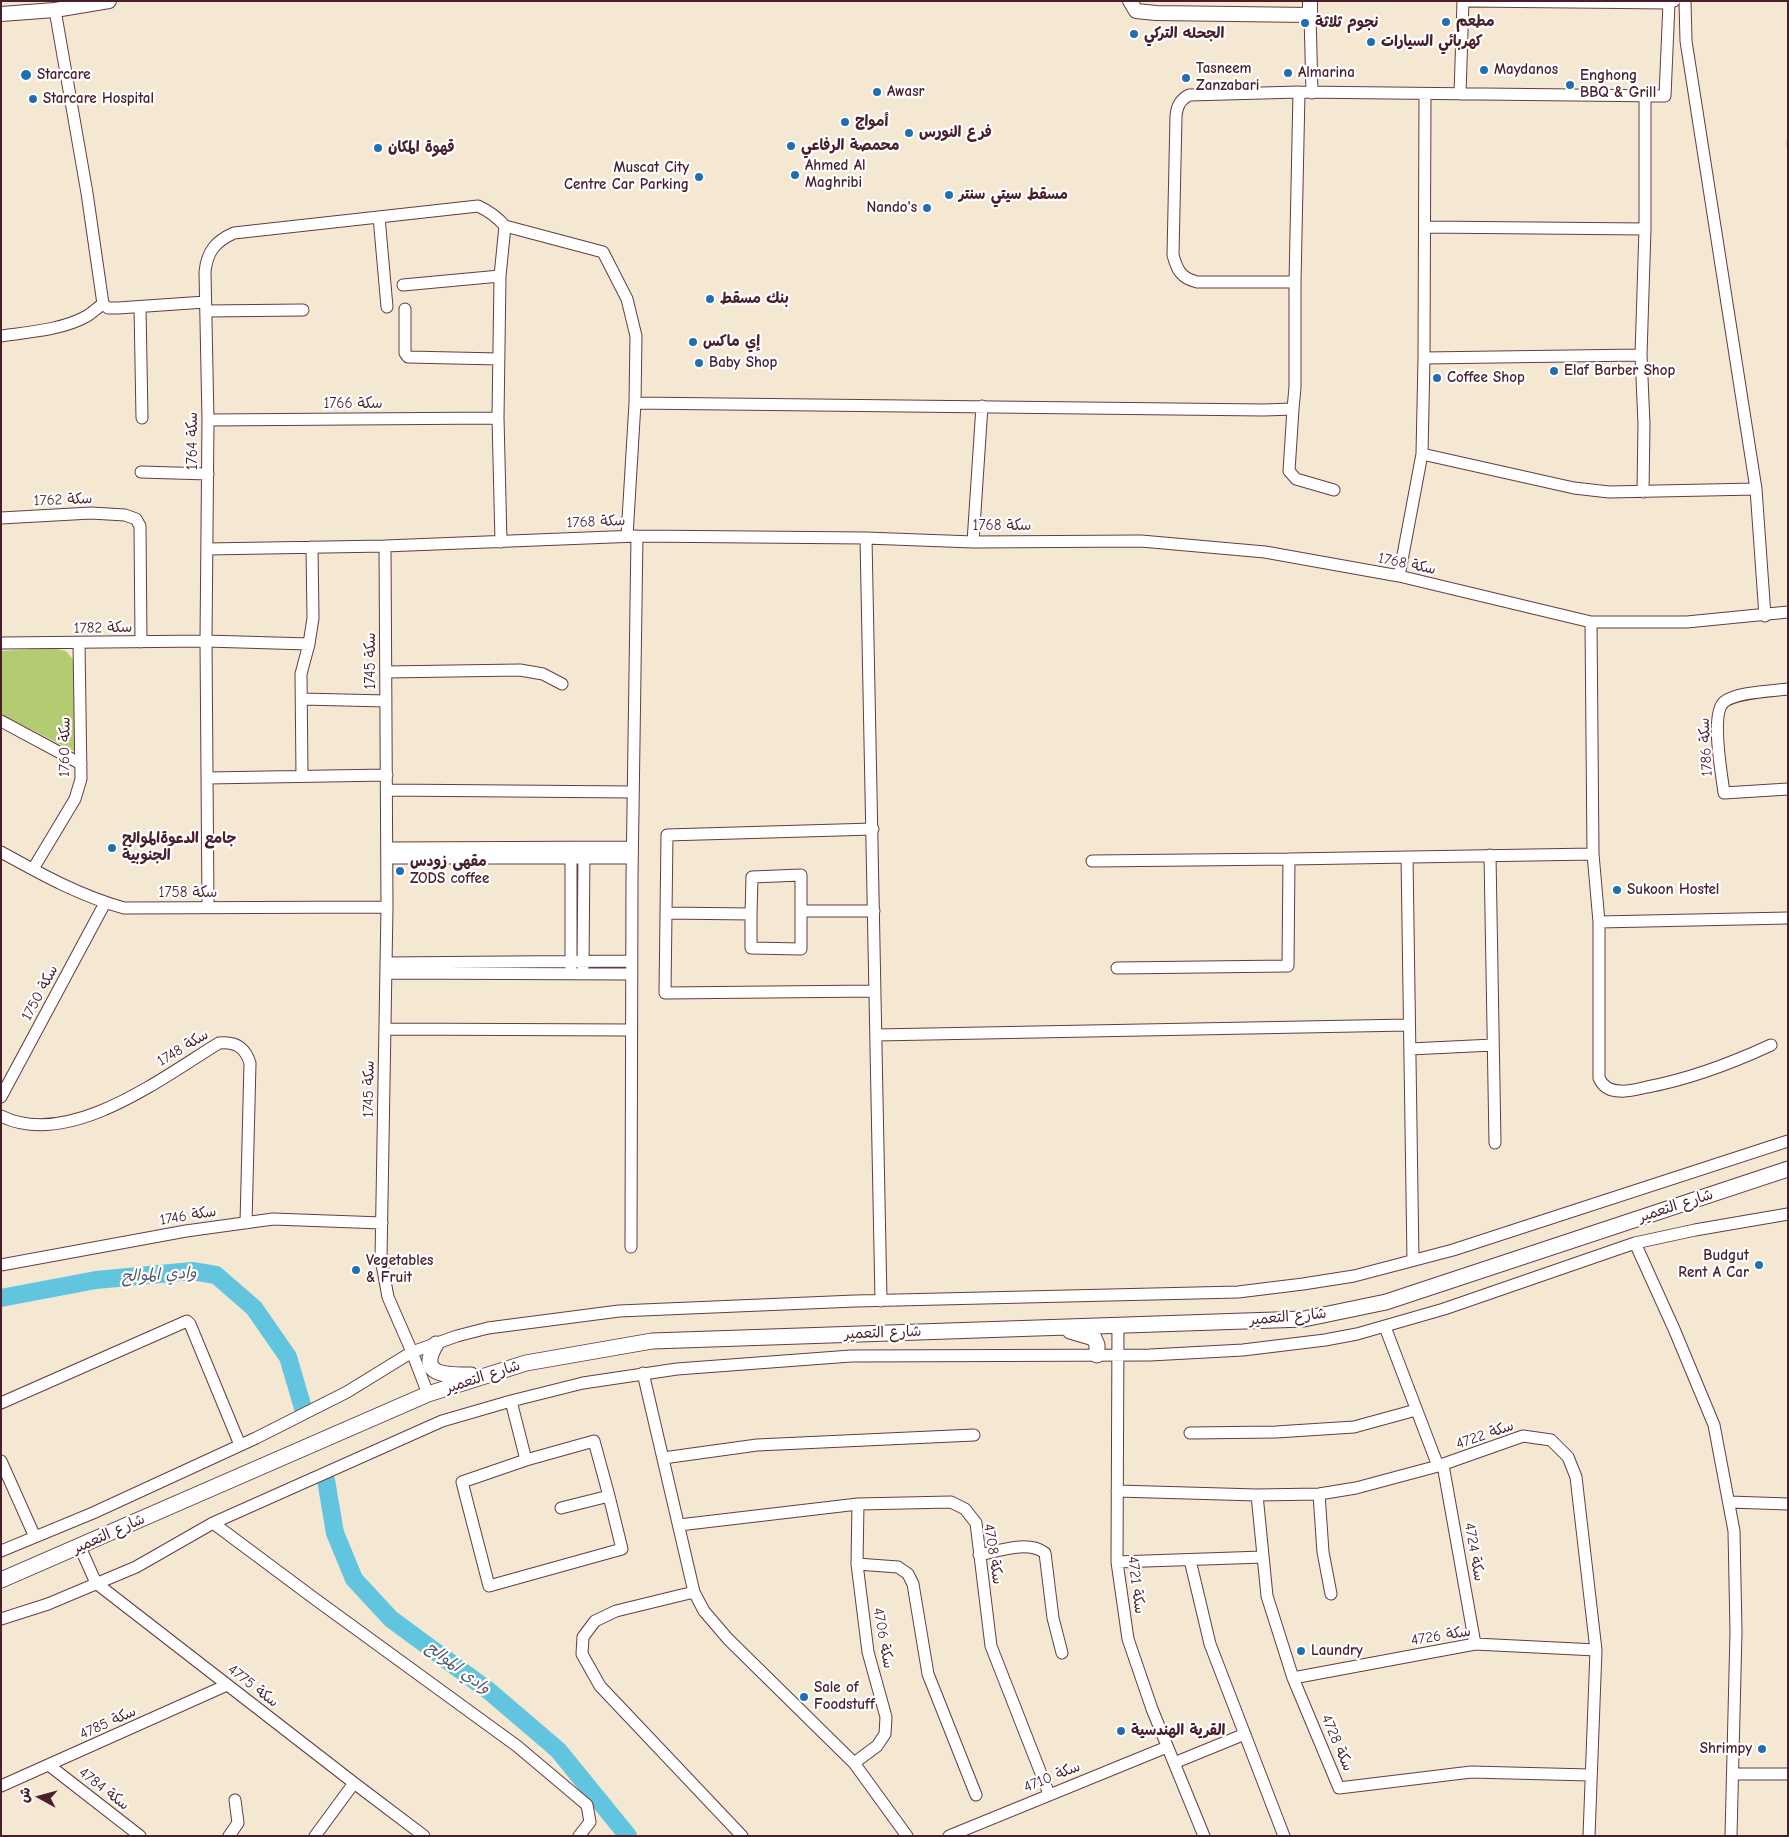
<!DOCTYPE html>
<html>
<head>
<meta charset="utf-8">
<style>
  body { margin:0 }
  #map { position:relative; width:1789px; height:1837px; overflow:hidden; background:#f4e8d2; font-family:"Comic Neue","Playpen Sans Arabic",sans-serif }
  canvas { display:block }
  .frame { position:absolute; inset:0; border:2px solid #4a1f2b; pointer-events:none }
  .north { position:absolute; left:15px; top:1772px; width:50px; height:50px; -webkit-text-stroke:4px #fff; paint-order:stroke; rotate:277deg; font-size:14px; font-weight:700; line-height:20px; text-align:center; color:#4a1f2b }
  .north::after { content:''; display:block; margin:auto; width:18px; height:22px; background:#4a1f2b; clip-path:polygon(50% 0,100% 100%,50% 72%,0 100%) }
</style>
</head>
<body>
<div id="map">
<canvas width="1789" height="1837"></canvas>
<div class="frame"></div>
<div class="north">ش</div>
</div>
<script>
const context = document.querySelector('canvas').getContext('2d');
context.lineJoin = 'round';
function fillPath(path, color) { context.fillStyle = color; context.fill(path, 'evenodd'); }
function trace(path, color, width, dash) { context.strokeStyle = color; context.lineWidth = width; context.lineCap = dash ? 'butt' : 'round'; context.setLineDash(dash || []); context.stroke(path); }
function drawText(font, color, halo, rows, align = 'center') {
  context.font = font + ' "Comic Neue","Playpen Sans Arabic",sans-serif'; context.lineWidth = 4.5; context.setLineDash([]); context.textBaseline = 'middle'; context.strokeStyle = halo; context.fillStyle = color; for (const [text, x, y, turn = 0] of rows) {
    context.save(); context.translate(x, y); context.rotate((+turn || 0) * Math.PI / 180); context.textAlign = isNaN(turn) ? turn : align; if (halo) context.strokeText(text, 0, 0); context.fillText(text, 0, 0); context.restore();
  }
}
const green = new Path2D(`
  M52,648L66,651L75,662L77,753L1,714V651Z`);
const stream = new Path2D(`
  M1788,142V145`);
const river = new Path2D(`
  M1,1298L96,1280L192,1271L216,1275L254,1308L288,1357L303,1408
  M326,1480L335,1533L354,1579L391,1619L489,1691L558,1750L628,1836`);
const minor = new Path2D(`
  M1469,1L1669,3L1674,1
  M1685,1L1686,41L1756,489L1765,616
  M55,10L87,193L103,304L108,308H118L205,302
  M1310,15L1312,93
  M1460,94L1463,1
  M379,217L387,307
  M505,226L603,252L627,299L636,336L635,403L627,536
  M1425,227L1645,229
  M1295,282H1197C1181,278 1177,270 1173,255L1176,116C1177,106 1180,100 1189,95L1299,92L1665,96L1669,3
  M403,285L500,276
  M140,307L142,418
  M405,309V353L408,357L499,359
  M206,311L303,310
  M1,336C29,332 62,330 87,316C92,313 97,308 103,304
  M1424,358L1641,355
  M635,403L1264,410L1293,409L1295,387V282L1299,92
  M1293,409L1289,471L1296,479L1334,490
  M208,420L498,418
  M1422,454L1574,488L1609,492L1756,489
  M141,472L208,474
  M1643,492L1644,424L1641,355L1645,229V96
  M1,518L91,513L125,515L136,519L140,526L141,642
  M866,538L881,1301
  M973,542L982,406
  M385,546L387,907L381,1259L388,1297L412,1352L428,1394
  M208,549L385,546L637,536L866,538L973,542L1141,541L1265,552L1399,576L1591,622H1687L1788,612
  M1399,576L1422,454L1424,358L1425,95
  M1591,622L1593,854L1599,922V1078C1603,1087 1610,1091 1620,1091C1629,1092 1638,1089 1647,1087C1690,1079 1732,1063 1771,1045
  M1,643L206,641L309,644
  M386,672L520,670L543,674L562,684
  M1788,689C1772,691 1736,692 1724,702C1710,714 1722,775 1724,793L1788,789
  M302,699L386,701
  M1,721L81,764
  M302,776L301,674L309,644L313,618L312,547
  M207,778L387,775
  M387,790L633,792
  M873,829L667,835L665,993L875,991
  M387,848L632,847
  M1,852C41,874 80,896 124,908L387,907
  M1490,855L1495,1143
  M1407,857L1413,1260
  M387,858H632
  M1092,861L1289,859
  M33,869L75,799L81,779L79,643
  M208,907L206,641L208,420L205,272C207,251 216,241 234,233L478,206C489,211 497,217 505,226L500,276L498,418L501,542
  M801,911H874
  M666,913L751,914L752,877L801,875V949L751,948V914
  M1599,922L1788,918
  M386,963L631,961
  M583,967L584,850
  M571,968V852
  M1117,968L1288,966L1289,859L1593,854
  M386,973L631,974
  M385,1029L631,1030
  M876,1035L1409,1025
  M1410,1049L1493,1045
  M1,1097L105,903
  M1,1116C69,1150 163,1077 219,1043C235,1041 245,1047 250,1063L246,1223
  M1635,1243L1674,1329L1714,1425L1734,1531L1736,1632L1731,1836
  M631,1247L632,879L637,536
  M1,1265L186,1231L273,1219L382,1223
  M1118,1324L1117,1562L1128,1639L1152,1709L1204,1836
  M1385,1327L1438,1466
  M643,1373L694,1592L704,1611L728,1639L854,1763L907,1836
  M511,1401L526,1460L462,1482L489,1586L622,1549L609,1496L561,1508
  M1,1403L187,1321L190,1324L240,1445
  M1190,1433L1276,1432L1354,1427L1416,1410
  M663,1458L757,1445L974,1435
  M526,1460L594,1441L609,1496
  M1,1461L35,1537
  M1443,1465L1475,1644
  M1117,1491L1257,1495L1319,1494L1356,1488L1438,1466L1523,1436L1551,1440L1568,1457L1576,1477L1596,1650L1589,1836
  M1319,1494L1323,1552L1331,1594
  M1257,1495L1267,1596L1293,1678L1339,1788L1471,1772L1590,1775
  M1729,1502L1788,1504
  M213,1523L315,1599L517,1746L587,1805L590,1822L579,1836
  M679,1525L858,1504L951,1502L965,1509L976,1523L991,1646L1049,1794
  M80,1547L96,1583L354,1783L424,1836
  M1,1551L93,1513L256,1438L347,1392L412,1352L457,1336L488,1328L619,1311L855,1301L1238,1292L1303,1284L1354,1276L1453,1250L1788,1141
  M979,1555C999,1551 1028,1540 1045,1553L1053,1618L1062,1653
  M1190,1560L1210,1644L1284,1836
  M1117,1562L1263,1557
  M857,1564L898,1567L908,1574L913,1584L928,1674L976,1795
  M694,1592L616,1611L595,1621L583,1637L582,1654L600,1686L742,1836
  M1,1619L48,1604L136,1567L213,1523L442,1421L511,1401L583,1383L677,1369L851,1356L1150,1355L1243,1350L1325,1340L1357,1334L1444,1309L1635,1243L1695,1230L1788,1214
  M1293,1678L1475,1644L1596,1650
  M854,1763L877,1746L885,1734L886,1717L868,1652L857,1564L858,1504
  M1174,1763L1245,1734
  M50,1766L140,1836
  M1734,1774H1788
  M1,1786L227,1685
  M229,1836L238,1823L235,1800
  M315,1836L354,1783
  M949,1836L1167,1747`);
const tertiary = new Path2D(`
  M1130,1L1136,11L1156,13L1310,15V1
  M1,14L55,10L109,1`);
const secondary = new Path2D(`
  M1070,1331L1094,1338L1097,1345V1355
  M436,1344C416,1377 449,1375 471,1375
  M1,1580L428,1394L526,1363L652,1341L1304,1319L1386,1302L1788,1169`);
const markers = [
  [1446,22,5,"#1f6fb2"],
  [1305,23,5,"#1f6fb2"],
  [1134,34,5,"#1f6fb2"],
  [1371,42,5,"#1f6fb2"],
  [1484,70,5,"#1f6fb2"],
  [1288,73,5,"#1f6fb2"],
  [26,75,6,"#1f6fb2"],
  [1186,78,5,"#1f6fb2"],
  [1570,85,5,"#1f6fb2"],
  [877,92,5,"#1f6fb2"],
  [33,99,5,"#1f6fb2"],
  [845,122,5,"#1f6fb2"],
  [909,133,5,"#1f6fb2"],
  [791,146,5,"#1f6fb2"],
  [378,148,5,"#1f6fb2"],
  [795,175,5,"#1f6fb2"],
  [699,177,5,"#1f6fb2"],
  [949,195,5,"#1f6fb2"],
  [927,208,5,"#1f6fb2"],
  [710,299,5,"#1f6fb2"],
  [693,342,5,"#1f6fb2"],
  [699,363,5,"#1f6fb2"],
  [1554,371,5,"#1f6fb2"],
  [1437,378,5,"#1f6fb2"],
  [112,848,5,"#1f6fb2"],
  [400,871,5,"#1f6fb2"],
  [1617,890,5,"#1f6fb2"],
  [1759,1265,5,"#1f6fb2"],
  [356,1270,5,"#1f6fb2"],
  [1301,1651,5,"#1f6fb2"],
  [804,1697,5,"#1f6fb2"],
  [1121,1731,5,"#1f6fb2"],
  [1762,1749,5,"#1f6fb2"]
];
const poiNames = [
  ["مطعم",1456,22],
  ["نجوم ثلاثة",1315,23],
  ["الجحله التركي",1144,34],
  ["كهربائي السيارات",1381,42],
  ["Tasneem",1196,69],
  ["Zanzabari",1196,86],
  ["Maydanos",1494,70],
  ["Almarina",1298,73],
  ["Starcare",37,75],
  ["Enghong",1580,76],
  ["BBQ & Grill",1580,93],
  ["Awasr",887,92],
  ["Starcare Hospital",43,99],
  ["أمواج",855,122],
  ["فرع النورس",919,133],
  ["محمصة الرفاعي",801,146],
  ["قهوة المكان",388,148],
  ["Ahmed Al",805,166],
  ["Maghribi",805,183],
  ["Muscat City",689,168,"right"],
  ["Centre Car Parking",689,185,"right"],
  ["مسقط سيتي سنتر",959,195],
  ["Nando's",917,208,"right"],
  ["بنك مسقط",720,299],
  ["إي ماكس",703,342],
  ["Baby Shop",709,363],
  ["Elaf Barber Shop",1564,371],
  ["Coffee Shop",1447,378],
  ["جامع الدعوةالموالح",122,839],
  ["الجنوبية",122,856],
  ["مقهى زودس",410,862],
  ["ZODS coffee",410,879],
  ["Sukoon Hostel",1627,890],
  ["Budgut",1749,1256,"right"],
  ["Rent A Car",1749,1273,"right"],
  ["Vegetables",366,1261],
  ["& Fruit",366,1278],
  ["Laundry",1311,1651],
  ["Sale of",814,1688],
  ["Foodstuff",814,1705],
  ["القرية الهندسية",1131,1731],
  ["Shrimpy",1752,1749,"right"]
];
const streetNames = [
  ["سكة 1766",353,404],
  ["سكة 1764",193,441,-90],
  ["سكة 1762",63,500,-2],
  ["سكة 1768",596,522,-2],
  ["سكة 1768",1002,526],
  ["سكة 1768",1407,564,12],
  ["سكة 1782",103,628,-1],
  ["سكة 1745",371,661,-90],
  ["سكة 1760",65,747,-89],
  ["سكة 1786",1706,747,-93],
  ["سكة 1758",188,893],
  ["سكة 1750",40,993,-62],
  ["سكة 1748",183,1048,-31],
  ["سكة 1745",369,1089,-89],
  ["شارع التعمير",1676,1206,-18],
  ["سكة 1746",188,1216,-9],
  ["شارع التعمير",1288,1317,-5],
  ["شارع التعمير",883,1333,-2],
  ["شارع التعمير",483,1377,-18],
  ["سكة 4722",1485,1435,-19],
  ["شارع التعمير",109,1534,-24],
  ["سكة 4724",1474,1552,80],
  ["سكة 4708",993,1554,81],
  ["سكة 4721",1136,1585,83],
  ["سكة 4726",1441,1636,-9],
  ["سكة 4706",883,1638,80],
  ["سكة 4775",253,1686,38],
  ["سكة 4785",108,1723,-24],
  ["سكة 4728",1337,1743,67],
  ["سكة 4710",1052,1777,-22],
  ["سكة 4784",104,1789,38]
];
const waterNames = [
  ["وادي الموالح",159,1275,-3],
  ["وادي الموالح",458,1668,37]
];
fillPath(green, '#b3cc71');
trace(stream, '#62c5e0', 3);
trace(river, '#62c5e0', 18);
trace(minor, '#643d44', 13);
trace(tertiary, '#643d44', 16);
trace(secondary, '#643d44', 17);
trace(minor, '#fff', 11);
trace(tertiary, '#fff', 14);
trace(secondary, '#fff', 15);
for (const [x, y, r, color] of markers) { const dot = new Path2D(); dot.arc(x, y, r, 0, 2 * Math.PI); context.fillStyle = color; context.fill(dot); trace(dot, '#fff', 2); }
drawText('bold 15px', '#4a1f2b', '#fff', poiNames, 'left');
drawText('15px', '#4a1f2b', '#fff', streetNames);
drawText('italic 16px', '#52596a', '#fff', waterNames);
</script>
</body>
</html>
